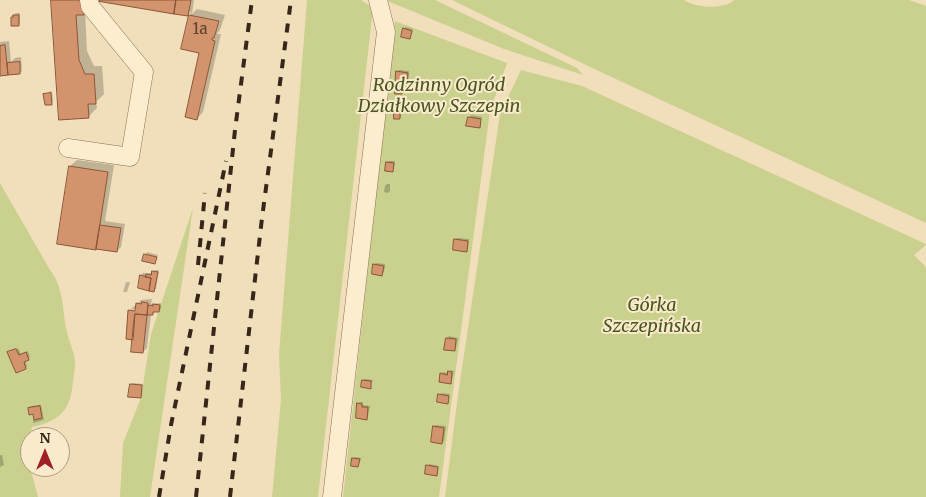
<!DOCTYPE html>
<html>
<head>
<meta charset="utf-8">
<style>
  body { margin:0 }
  #map { position:relative; width:926px; height:497px; overflow:hidden; background:#f1dfbb; font-family:Merriweather,serif }
  canvas { display:block }
  .north { position:absolute; left:20px; top:427px; width:50px; height:50px; box-sizing:border-box; background:#f8eacb; border:1px solid #ab9c84; border-radius:50%; rotate:0deg; font-size:14px; font-weight:700; line-height:20px; text-align:center; color:#37271a }
  .north::after { content:''; display:block; margin:auto; width:18px; height:22px; background:#9e1f24; clip-path:polygon(50% 0,100% 100%,50% 72%,0 100%) }
</style>
</head>
<body>
<div id="map">
<canvas width="926" height="497"></canvas>
<div class="north">N</div>
</div>
<script>
const context = document.querySelector('canvas').getContext('2d');
context.lineJoin = 'round';
function fillPath(path, color) { context.fillStyle = color; context.fill(path, 'evenodd'); }
function trace(path, color, width, dash) { context.strokeStyle = color; context.lineWidth = width; context.lineCap = dash ? 'butt' : 'round'; context.setLineDash(dash || []); context.stroke(path); }
function drawText(font, color, halo, rows, align = 'center') {
  context.font = font + ' Merriweather,serif'; context.lineWidth = 4; context.setLineDash([]); context.textBaseline = 'middle'; context.strokeStyle = halo; context.fillStyle = color; for (const [text, x, y, turn = 0] of rows) {
    context.save(); context.translate(x, y); context.rotate((+turn || 0) * Math.PI / 180); context.textAlign = isNaN(turn) ? turn : align; if (halo) context.strokeText(text, 0, 0); context.fillText(text, 0, 0); context.restore();
  }
}
const green = new Path2D(`
  M307,0H361L373,8L318,497H272L281,399L279,354Z
  M385,0H435L577,68L583,75L504,49Z
  M452,0H684C695,8 724,10 734,0H909L926,6V223L590,67Z
  M395,21L507,63L490,111L439,497H343Z
  M521,70L582,86L926,244V245L914,255L926,267V497H445L458,395L500,114Z
  M0,183L50,270C64,289 62,306 66,328C68,339 74,350 75,361C75,367 74,375 73,381C71,409 61,421 32,427L28,460L38,497H0Z
  M193,208L150,497H120L123,443L141,398L151,334Z`);
const shadow = new Path2D(`
  M52,0L85,12L87,51L94,66H102L104,94L96,102L97,108L88,117Z
  M99,0H194L192,14L197,9L225,15L220,30L217,34H221L203,112L197,119L201,52L183,48L191,11L188,15Z
  M16,13H20V23L18,25L12,17Z
  M406,27L413,29L410,38L404,29Z
  M9,41L11,62L15,58L21,57L22,71L20,73L0,75V42Z
  M399,70L409,71L408,83L404,84L403,91L401,93L397,72Z
  M52,91L53,102L52,103L44,94Z
  M397,108H402L401,116L400,118L395,109Z
  M471,115L482,117L479,127L468,125Z
  M77,160L114,165L105,221L125,224L121,247L117,251L96,248L70,166Z
  M389,161H395L394,169L392,170L387,162Z
  M387,184H390V191L388,193L384,192L385,186Z
  M457,238L469,239L468,248L467,250L456,240Z
  M147,252L158,255L154,263L144,260Z
  M376,263L385,264L384,272L382,274L374,265Z
  M155,270H159L156,289L154,290L141,275L143,273H153Z
  M126,282H130L127,292H123Z
  M152,299L151,304L161,303V309L151,314L147,348L143,352L134,339L129,311L134,306L137,307V304L141,300ZM131,309L141,310L131,312Z
  M449,336L458,338L456,348L454,350L447,338Z
  M18,348L21,354L28,351L30,357L25,360L27,366L26,368L9,352Z
  M451,370L454,371L452,380L450,382L441,374L443,372L449,373Z
  M365,379L373,380L370,387L363,380Z
  M133,383L143,384L142,395L140,397L131,384Z
  M442,393L450,394L447,402L440,395Z
  M360,402H363V405L370,406L368,416L367,418L358,404Z
  M41,405L44,420L33,423V421L35,418L34,413L29,408L31,406Z
  M436,425L446,426L444,441L442,443L434,427Z
  M0,455H2L4,465L0,467Z
  M355,457L361,458L358,466L353,459Z
  M429,464L439,466L436,474L428,466Z`);
const building = new Path2D(`
  M51,0H83L84,15H76L79,60L85,74H94L96,104H88L89,118L59,120Z
  M97,0H176L174,14L97,1Z
  M176,0H191L188,16L174,14Z
  M13,15H19V26H11V17H13Z
  M189,15L219,21L214,38H212V40L215,41L197,120L185,117L199,53L181,49Z
  M403,28L412,31L410,39L401,37Z
  M5,45L8,75L0,76V46Z
  M20,62V74L8,75L7,63Z
  M396,71L408,73L407,86L402,85V94H395Z
  M51,93L52,105H45L43,94Z
  M394,109H400V119H394Z
  M468,117L481,119L480,128L466,126Z
  M386,162L394,163L393,172L385,171Z
  M69,166L108,172L96,250L57,244Z
  M100,225L121,228L117,252L96,249Z
  M454,239L468,241L467,252L453,250Z
  M144,254L157,257L155,264L142,261Z
  M373,264L384,266L382,276L372,274Z
  M152,271L158,272L154,292L149,291L151,278L145,277L146,274L151,275Z
  M140,275L151,278L149,291L138,288Z
  M142,302L148,303L147,315L135,314L133,340L126,339L128,310L135,311L136,303L141,304Z
  M153,304L160,305L159,312H153V315H147L148,305L153,306Z
  M135,314L147,315L143,353L131,352Z
  M446,338L456,339L455,351L444,350Z
  M16,349L19,355L26,352L29,360L24,362L26,369L16,373L7,352Z
  M448,371L452,372L451,384L439,382L440,373L447,375Z
  M362,380L371,381V389L361,387Z
  M130,384L142,385L141,398L128,397Z
  M438,394L449,396L448,404L437,402Z
  M357,403L362,404V407H368L367,420L356,418Z
  M40,406L42,418L34,420L33,414L29,415L28,408Z
  M433,426L444,428L442,444L431,442Z
  M352,458L360,459L358,467L351,466Z
  M426,465L438,467L437,476L425,474Z`);
const minor = new Path2D(`
  M68,148L130,157L144,72L90,6L89,0
  M332,497L386,32L378,0`);
const rail = new Path2D(`
  M198,265L205,193
  M159,497L171,425L226,161
  M196,497L235,130L252,0
  M230,497L262,218L291,0`);
const numberNames = [
  ["1a",200,30]
];
const parkNames = [
  ["Rodzinny Ogród",439,86],
  ["Działkowy Szczepin",439,107],
  ["Górka",652,306],
  ["Szczepińska",652,327]
];
fillPath(green, '#cad08e');
fillPath(shadow, '#0003');
fillPath(building, '#d3946d');
trace(building, '#8b5637', 1);
trace(minor, '#8a6f54', 19);
trace(minor, '#fcedce', 18);
trace(rail, '#37271a', 4, [9, 9]);
drawText('15px', '#5e422f', null, numberNames);
drawText('italic 18px', '#49561f', '#f8eacb', parkNames);
</script>
</body>
</html>
